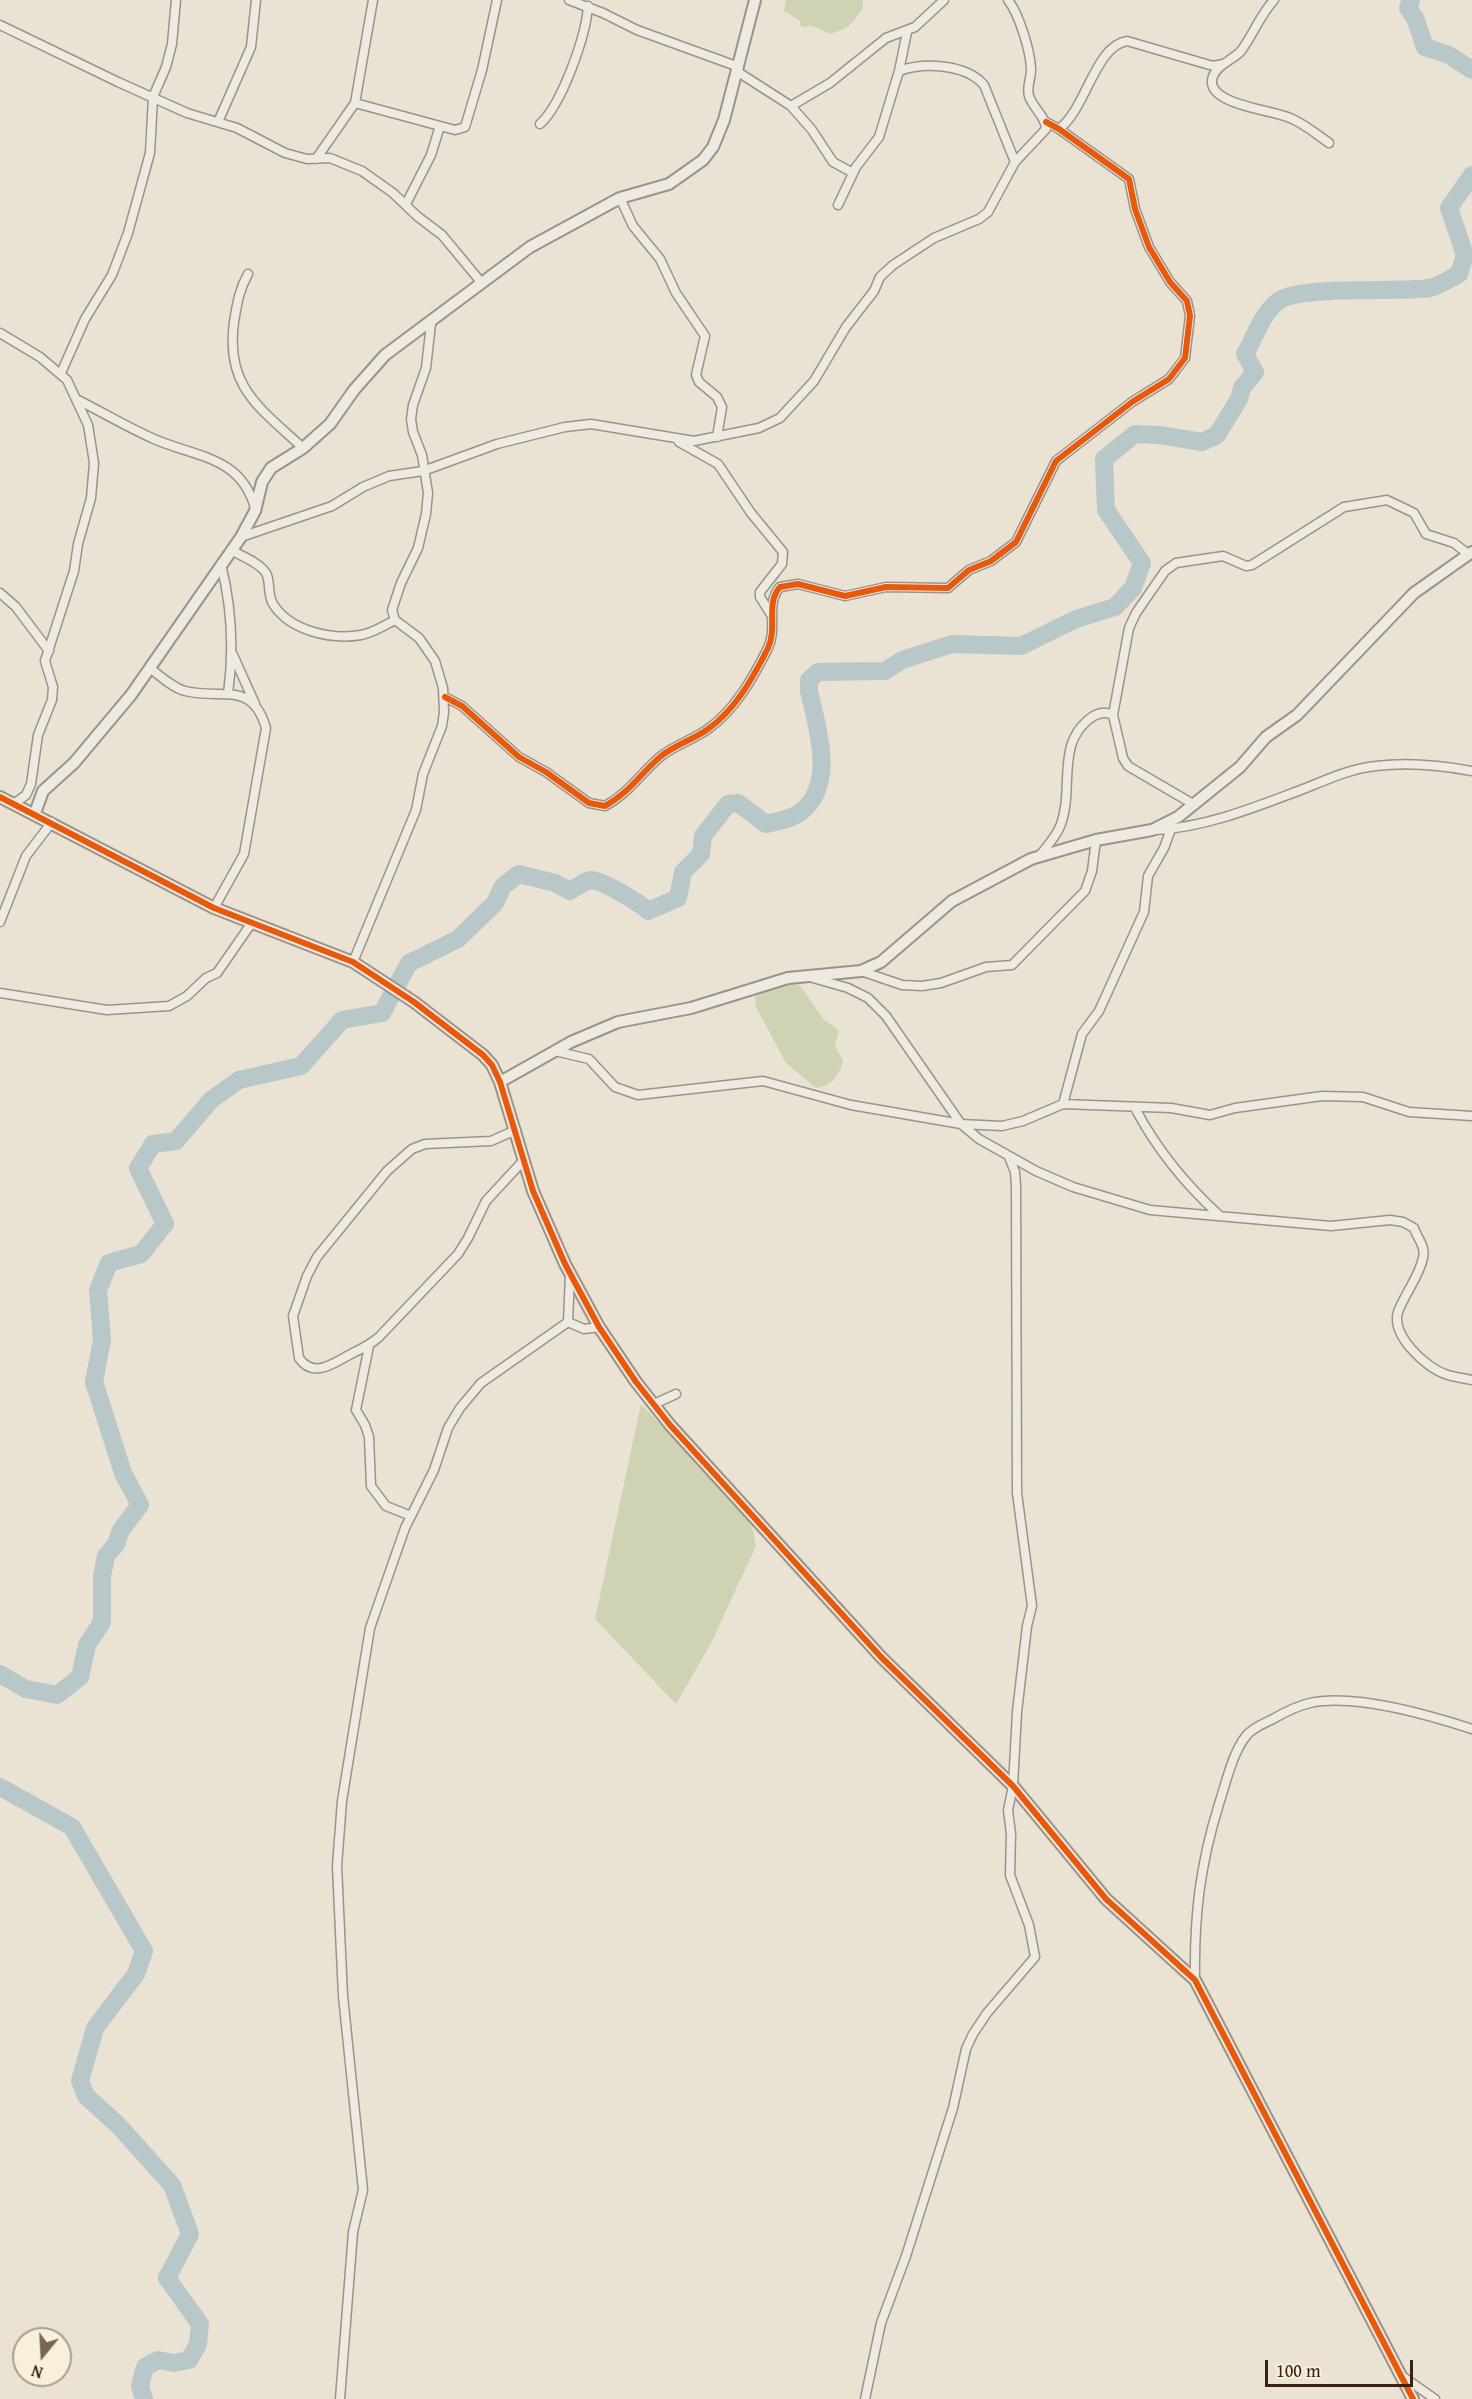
<!DOCTYPE html>
<html>
<head>
<meta charset="utf-8">
<style>
  body { margin:0 }
  #map { position:relative; width:1472px; height:2399px; overflow:hidden; background:#eae2d3; font-family:"Gentium Book Plus",serif }
  canvas { display:block }
  .north { position:absolute; left:12px; top:2327px; width:60px; height:60px; box-sizing:border-box; background:#f8efdc; border:2px solid #ac9d8a; border-radius:50%; rotate:198deg; font-size:16px; font-weight:700; line-height:24px; text-align:center; color:#3a2210 }
  .north::after { content:''; display:block; margin:auto; width:21px; height:27px; background:#786554; clip-path:polygon(50% 0,100% 100%,50% 72%,0 100%) }
  .scale { position:absolute; left:1265px; top:2360px; width:148px; height:27px; box-sizing:border-box; border:3px solid #3a2210; border-top:0; padding-left:8px; font-size:18px; line-height:21px; white-space:nowrap; color:#3a2210; -webkit-text-stroke:4px #f8efdc; paint-order:stroke }
</style>
</head>
<body>
<div id="map">
<canvas width="1472" height="2399"></canvas>
<div class="north">N</div>
<div class="scale">100 m</div>
</div>
<script>
const context = document.querySelector('canvas').getContext('2d');
context.lineJoin = 'round';
function fillPath(path, color) { context.fillStyle = color; context.fill(path, 'evenodd'); }
function trace(path, color, width, dash) { context.strokeStyle = color; context.lineWidth = width; context.lineCap = dash ? 'butt' : 'round'; context.setLineDash(dash || []); context.stroke(path); }
const green = new Path2D(`
  M786,0H863V9L848,27L831,34L810,25L805,28L800,25V21L784,11Z
  M796,980L824,1020L839,1030L835,1046L843,1061C839,1076 832,1086 816,1088L786,1063L756,1007L755,996Z
  M641,1404L751,1521L756,1546L710,1645L676,1704L595,1619Z`);
const river = new Path2D(`
  M1411,0L1408,8L1415,18L1425,47L1449,55L1472,70
  M0,1674L26,1689L57,1695L80,1677L87,1645L102,1622V1576L106,1556L116,1544L121,1530L140,1505L123,1473L94,1382L102,1340L98,1290L109,1263L141,1254L165,1224L138,1168L153,1144L176,1141L211,1100L239,1080L301,1066L342,1020L382,1013L409,963L458,939L495,903L503,886L519,874L555,883L570,891C576,888 584,881 591,880C600,879 640,903 648,911L678,898L683,872L701,854L703,836L728,804L738,803L766,824C778,821 793,819 802,811C836,783 817,727 809,691V680L818,672L885,671L902,660L952,644L1021,646L1076,619L1115,607L1133,588L1142,563L1106,510L1104,459L1135,434L1160,435L1202,442L1217,435L1239,399L1242,388L1255,372L1245,354C1255,337 1261,316 1276,303C1295,284 1399,293 1430,288C1440,286 1450,278 1459,274L1465,255L1449,208L1472,175
  M0,1787L72,1827L144,1951L136,1974L95,2028L80,2081L86,2096L118,2125L172,2185L190,2234L167,2278L200,2324L198,2344L189,2360L174,2363L158,2360L145,2367L140,2386L144,2399`);
const minor = new Path2D(`
  M569,0L603,13L637,30L739,67
  M1274,0C1260,15 1253,35 1241,51C1233,60 1214,66 1212,80C1209,105 1273,110 1290,118C1305,124 1316,134 1329,143
  M0,25L118,82L187,113L237,128L285,153L307,159L330,158L362,171L393,193L417,216L442,235L481,282
  M899,71C924,62 966,64 984,85L1015,162
  M738,72L791,106L812,130L833,162L853,173
  M355,103L455,130L465,127L482,70L497,0
  M791,106L830,83L886,38L915,27L944,0
  M218,122L251,47L256,0
  M540,124C562,104 586,36 588,6
  M1059,129C1086,109 1095,46 1127,41L1213,66L1223,64
  M316,159L355,103L373,0
  M620,198L633,226L660,259L676,293L705,336L696,375L699,382L717,397L722,407L717,437
  M406,204L431,155L440,126
  M838,205L856,167L879,137L899,71L907,32
  M248,274C239,290 237,304 234,322C225,387 260,408 303,448
  M0,333L40,357L67,380L88,425L94,463L91,498L78,544L74,571L45,661L53,687L52,700L38,735L31,784L26,795L15,803
  M61,373L85,319L112,275L128,233L150,153L153,97L166,67L172,44L176,0
  M76,399C102,412 127,427 154,439C195,457 241,456 255,508
  M679,442L718,464L751,513L783,552L782,564L760,592V597L772,616
  M241,537L332,506L363,487L389,476L423,471L497,444L565,427L591,424L694,441L759,428L780,418L814,381L846,327L874,291L880,277L893,265L934,238L979,219L988,212L1015,162L1046,129C1046,117 1033,108 1029,96C1026,86 1032,77 1031,68C1030,50 1019,14 1008,0
  M231,550C241,556 259,562 266,573C271,582 267,594 273,604C290,631 331,640 361,635C373,633 385,625 395,620
  M221,564C232,608 234,650 228,694
  M0,593L16,607L49,651
  M233,655L255,704
  M150,668C160,676 172,687 185,691C222,700 252,680 266,728L244,854L214,908
  M445,697L462,706L519,757L546,772L589,803L605,806C628,794 641,773 660,757C674,745 693,740 708,729C735,710 753,678 768,648C778,627 765,604 780,587L798,584L845,596L886,587L948,588L969,570L991,561L1016,542L1056,461L1132,402L1169,379L1185,358L1190,316L1187,301L1170,282L1149,247L1135,209L1129,179L1059,129L1046,122
  M1113,715L1129,628L1136,613L1165,571L1176,563L1223,556L1246,566L1252,565L1344,507L1387,500L1414,513L1426,534L1454,543L1468,554
  M1156,830C1208,827 1258,806 1306,788C1328,779 1353,768 1376,766C1408,762 1440,765 1472,771
  M1040,855C1048,845 1057,836 1061,824C1070,799 1064,771 1071,746C1076,729 1095,706 1113,715L1123,758L1128,766L1193,804
  M0,922L26,856L52,822
  M353,962L416,810L423,774L442,726L444,712L443,688L435,661L419,638L395,620L392,610L401,583L418,548L426,514L428,493L422,455L413,432L411,419L413,405L426,368L431,324
  M861,971L902,985L922,986L941,983L986,967L1012,965L1085,891L1092,871L1096,840
  M813,978L848,988L868,998L886,1016L961,1124L1002,1126L1023,1121L1063,1104L1171,1108L1210,1115L1235,1108L1322,1096L1363,1097L1409,1112L1472,1116
  M0,993L107,1010L169,1006L187,996L206,978L217,973L251,924
  M555,1051L589,1059L615,1087L638,1095L763,1081L851,1105L961,1124L979,1139L1036,1171L1073,1187L1150,1210L1331,1226L1390,1220L1403,1222L1414,1228C1417,1238 1426,1246 1423,1258C1419,1277 1405,1293 1398,1312C1391,1335 1425,1367 1445,1374C1453,1377 1463,1378 1472,1380
  M1063,1104L1082,1034L1099,1011L1144,912L1148,876L1164,848L1171,829
  M1135,1108C1156,1148 1186,1185 1220,1216
  M516,1130L491,1141L425,1144L412,1149L387,1171L317,1257L307,1276L293,1316L299,1358C315,1381 337,1360 355,1352C365,1347 371,1344 379,1337L458,1254L468,1238L486,1201L523,1161
  M568,1322L570,1274
  M369,1346L356,1410L365,1425L369,1437L371,1486L386,1506L411,1516
  M654,1404L676,1394
  M1195,1980C1194,1916 1200,1865 1219,1804C1226,1783 1232,1754 1246,1736C1252,1728 1265,1723 1273,1719C1285,1712 1297,1706 1310,1703C1355,1693 1429,1715 1472,1729
  M1402,2376L1435,2399
  M340,2399L353,2232L363,2190L343,1996L337,1866L342,1801L370,1628L405,1528L434,1470L448,1428L460,1408L481,1383L568,1322L584,1329L599,1327
  M865,2399L881,2323L906,2256L953,2108L966,2049L973,2034L987,2013L1035,1957L1029,1925L1010,1875L1011,1834L1008,1810L1013,1786L1017,1712L1027,1626L1032,1606L1017,1493L1016,1186L1015,1172L1009,1157`);
const tertiary = new Path2D(`
  M0,797L214,908L353,962L414,1002L483,1055L492,1065L500,1082L533,1191L565,1264L599,1327L636,1382L670,1425L881,1657L1013,1786L1106,1899L1195,1980L1413,2399
  M35,813L43,791L74,763L131,695L241,537L255,511L262,482L271,468L303,448L330,424L354,390L385,355L530,247L620,198L669,184L703,160L713,147L724,120L755,0
  M500,1082L571,1042L618,1022L691,1008L788,978L861,971L881,962L952,901L1031,859L1096,840L1152,830L1178,817L1240,767L1266,737L1297,715L1414,593L1472,552`);
const cycleway = new Path2D(`
  M445,697L462,706L519,757L546,772L589,803L605,806C628,794 641,773 660,757C674,745 693,740 708,729C735,710 753,678 768,648C778,627 765,604 780,587L798,584L845,596L886,587L948,588L969,570L991,561L1016,542L1056,461L1132,402L1169,379L1185,358L1190,316L1187,301L1170,282L1149,247L1135,209L1129,179L1059,129L1046,122
  M0,797L214,908L353,962L414,1002L483,1055L492,1065L500,1082L533,1191L565,1264L599,1327L636,1382L670,1425L881,1657L1013,1786L1106,1899L1195,1980L1413,2399`);
fillPath(green, '#cfd3b3');
trace(river, '#b8c7c7', 18);
trace(minor, '#9b9389', 11);
trace(tertiary, '#9b9389', 14);
trace(minor, '#eeeae2', 8);
trace(tertiary, '#eeeae2', 10);
trace(cycleway, '#e8590c', 6);
</script>
</body>
</html>
